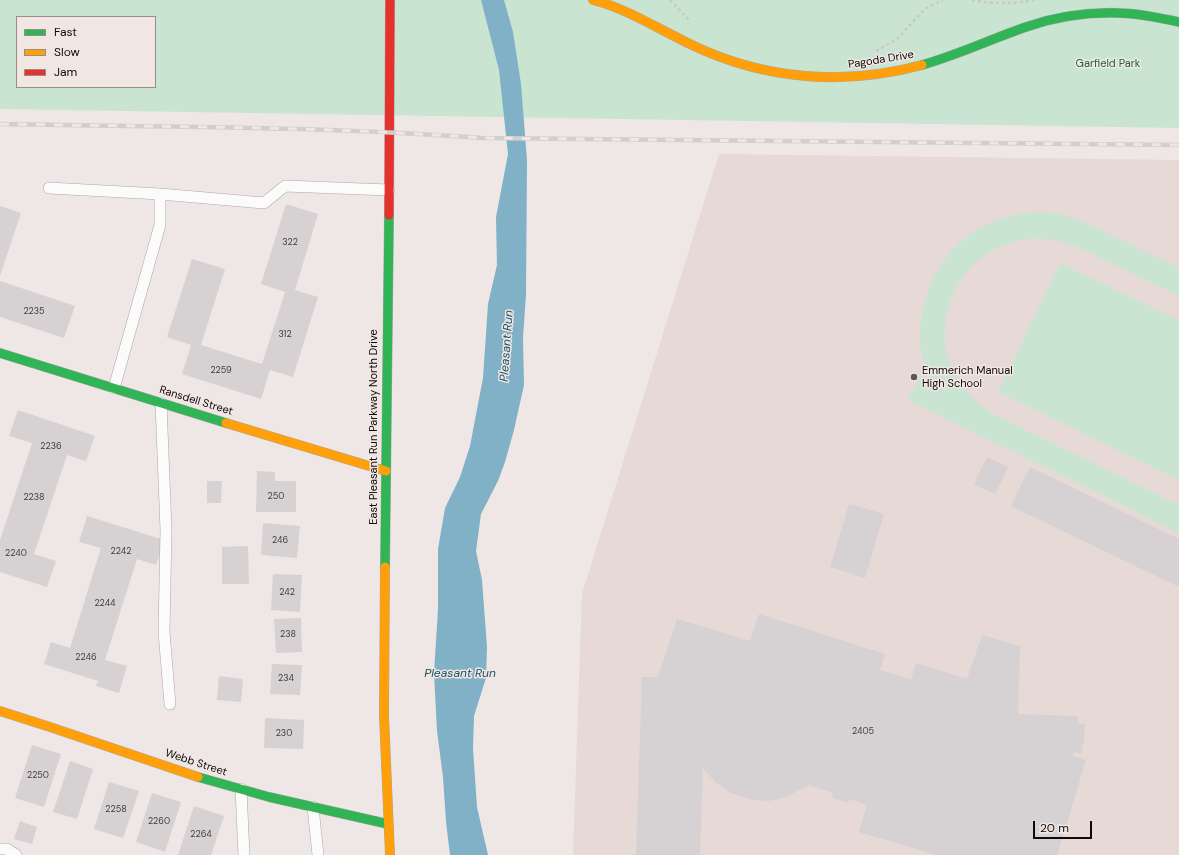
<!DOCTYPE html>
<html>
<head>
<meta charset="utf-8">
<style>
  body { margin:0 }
  #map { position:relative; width:1179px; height:855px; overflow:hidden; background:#eee7e6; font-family:"DM Sans",sans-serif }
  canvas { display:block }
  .legend { position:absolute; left:16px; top:16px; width:140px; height:72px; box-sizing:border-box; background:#f1e6e2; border:1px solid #968e8b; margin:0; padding:5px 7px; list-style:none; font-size:12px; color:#0e0a09 }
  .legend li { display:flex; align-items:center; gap:8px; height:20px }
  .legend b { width:20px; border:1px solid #968e8b }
  .scale { position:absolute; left:1033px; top:821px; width:59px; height:18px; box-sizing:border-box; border:2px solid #0e0a09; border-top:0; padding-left:5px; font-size:12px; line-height:14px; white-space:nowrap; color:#0e0a09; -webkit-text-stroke:3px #f1e6e2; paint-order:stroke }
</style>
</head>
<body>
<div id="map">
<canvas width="1179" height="855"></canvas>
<ul class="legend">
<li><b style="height:5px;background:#30b455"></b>Fast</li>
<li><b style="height:5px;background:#ff9f0a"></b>Slow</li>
<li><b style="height:5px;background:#e5322d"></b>Jam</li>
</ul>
<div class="scale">20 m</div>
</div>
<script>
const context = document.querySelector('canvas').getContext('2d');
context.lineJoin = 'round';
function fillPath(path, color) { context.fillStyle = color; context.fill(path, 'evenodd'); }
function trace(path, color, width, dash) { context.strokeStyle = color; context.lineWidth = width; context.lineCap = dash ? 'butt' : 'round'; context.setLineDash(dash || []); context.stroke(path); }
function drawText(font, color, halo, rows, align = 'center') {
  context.font = font + ' "DM Sans",sans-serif'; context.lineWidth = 3; context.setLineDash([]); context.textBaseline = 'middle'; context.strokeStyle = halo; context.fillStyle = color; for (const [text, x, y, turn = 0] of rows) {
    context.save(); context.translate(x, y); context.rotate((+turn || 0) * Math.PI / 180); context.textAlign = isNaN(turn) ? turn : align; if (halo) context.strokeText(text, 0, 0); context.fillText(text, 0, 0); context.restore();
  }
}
const built = new Path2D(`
  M719,154L1179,160V855H573L582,594Z`);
const green = new Path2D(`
  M0,0H1179V128L0,109ZM17,17H155V87H17Z
  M1034,212L1054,213L1071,217L1089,224L1179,268V296L1078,247C1059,240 1041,236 1021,240C960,251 925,323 957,378C967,395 982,407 999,417L1179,505V533L908,400L919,377L931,383C928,374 924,364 922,354C912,299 945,238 999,219C1010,215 1022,214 1034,212Z
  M1060,263L1179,320V480L998,392Z`);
const water = new Path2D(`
  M481,0H504L513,32L521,84L527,160L526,294L523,338L524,385L514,430L505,462L498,481L481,514L476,551L482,580L487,647L486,678L474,716L473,748L477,807L488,855H450L446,822L443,777L437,731L434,673L438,609V549L445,508L460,477L470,446L483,378L488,304L497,265L496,217L508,154L499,70Z`);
const building = new Path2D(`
  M286,204L318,214L295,290L318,297L293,377L270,370L261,399L182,374L191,345L167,337L192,259L225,269L201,345L262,364L285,292L261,284Z
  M0,206L21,213L0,276Z
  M0,281L75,306L64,338L0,317Z
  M18,410L95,436L86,461L67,455L34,554L56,561L47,587L0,572V540L32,443L9,436Z
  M987,457L1008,467L995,494L974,484Z
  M1030,467L1179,539V587L1011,506Z
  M257,471L275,472V481H296V512H256Z
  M207,481H222L221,503H207Z
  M849,504L884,514L865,578L830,567Z
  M87,516L164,540L156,565L137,559L105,660L127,666L119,693L96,686L98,681L44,664L51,642L70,648L101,548L79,542Z
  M263,523L300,526L297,558L261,555Z
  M248,546L249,584H222V547Z
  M273,574L302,575L300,612L271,610Z
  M759,614L885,654L880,670L911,680L916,663L967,679L982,635L1020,646L1018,714L1078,716V724H1085L1084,739L1081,754L1074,752L1073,756L1086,760L1057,855H936L859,832L867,805L849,799L847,803L832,798L833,793L809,785L786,797L769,801L748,799L731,793L715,782L703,768L700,855H636L642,677H658L677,619L750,641Z
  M301,618L302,652L276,653L274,619Z
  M272,664L302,665L300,695L270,694Z
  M219,676L243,679L241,702L217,700Z
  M265,718L304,720L303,749L264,748Z
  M32,745L61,754L44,807L15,798Z
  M70,761L93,769L77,819L53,812Z
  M109,782L139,791L123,838L94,829Z
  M152,793L181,802L165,852L136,842Z
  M194,806L224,816L211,855H178Z
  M20,821L37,827L32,844L14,839Z`);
const path = new Path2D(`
  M670,0L689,20
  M972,0C992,4 1014,4 1035,0
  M876,51L896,40L925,9L943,0`);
const lane = new Path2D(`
  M49,188L160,194
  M114,388L160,225V194L264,203L285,186L389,190
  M161,403L166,530L164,632L170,704
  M241,789L244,855
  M313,807L318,855
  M0,849H7L16,855`);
const fast = new Path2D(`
  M922,65C958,55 991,39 1026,27C1055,17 1088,12 1119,13C1139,13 1159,18 1179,22
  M0,353L226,423
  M385,567L389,215
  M198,777L269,797L388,824`);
const slow = new Path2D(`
  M593,0C628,9 660,30 692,45C765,80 845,86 922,65
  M226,423L386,471
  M385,567L384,715L390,855
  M0,711L50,727L198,777`);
const jam = new Path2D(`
  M389,215L390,0`);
const rail = new Path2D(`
  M0,124C161,127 321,126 482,138L1179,145`);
const markers = [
  [914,377,4,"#5c5756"]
];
const numberNames = [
  ["322",290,243],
  ["2235",34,312],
  ["312",285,335],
  ["2259",221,371],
  ["2236",51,447],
  ["250",276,497],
  ["2238",34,498],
  ["246",280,541],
  ["2242",121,552],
  ["2240",16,554],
  ["242",287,593],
  ["2244",105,604],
  ["238",288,635],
  ["2246",86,658],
  ["234",286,679],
  ["2405",863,732],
  ["230",284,734],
  ["2250",38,776],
  ["2258",116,810],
  ["2260",159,822],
  ["2264",201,835]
];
const streetNames = [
  ["Pagoda Drive",881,60,-9],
  ["Ransdell Street",196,401,17],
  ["East Pleasant Run Parkway North Drive",374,427,-90],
  ["Webb Street",196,763,18]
];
const parkNames = [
  ["Garfield Park",1108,64]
];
const poiNames = [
  ["Emmerich Manual",922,371],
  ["High School",922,384]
];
const waterNames = [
  ["Pleasant Run",507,346,-86],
  ["Pleasant Run",460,674]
];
fillPath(built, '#e7d9d5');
fillPath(green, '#c9e5d2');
fillPath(water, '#81b1c6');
fillPath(building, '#d6d1d3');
trace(lane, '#aca7a6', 12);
trace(fast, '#aca7a6', 10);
trace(slow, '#aca7a6', 10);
trace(jam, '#aca7a6', 10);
trace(path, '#cac9c8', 2.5, [3, 3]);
trace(lane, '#fcfbfb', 11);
trace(fast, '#30b455', 9);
trace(slow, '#ff9f0a', 9);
trace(jam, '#e5322d', 9);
trace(rail, '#d1cfce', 4.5);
trace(rail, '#f1e6e2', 3, [9]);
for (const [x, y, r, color] of markers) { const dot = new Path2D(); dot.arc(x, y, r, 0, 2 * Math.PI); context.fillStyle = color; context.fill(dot); trace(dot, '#f1e6e2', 1.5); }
drawText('9px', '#413d3c', null, numberNames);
drawText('11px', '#0e0a09', '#f1e6e2', streetNames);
drawText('11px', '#196441', '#f1e6e2', parkNames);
drawText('11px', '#0e0a09', '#f1e6e2', poiNames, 'left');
drawText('italic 12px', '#165167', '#f1e6e2', waterNames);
</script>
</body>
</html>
